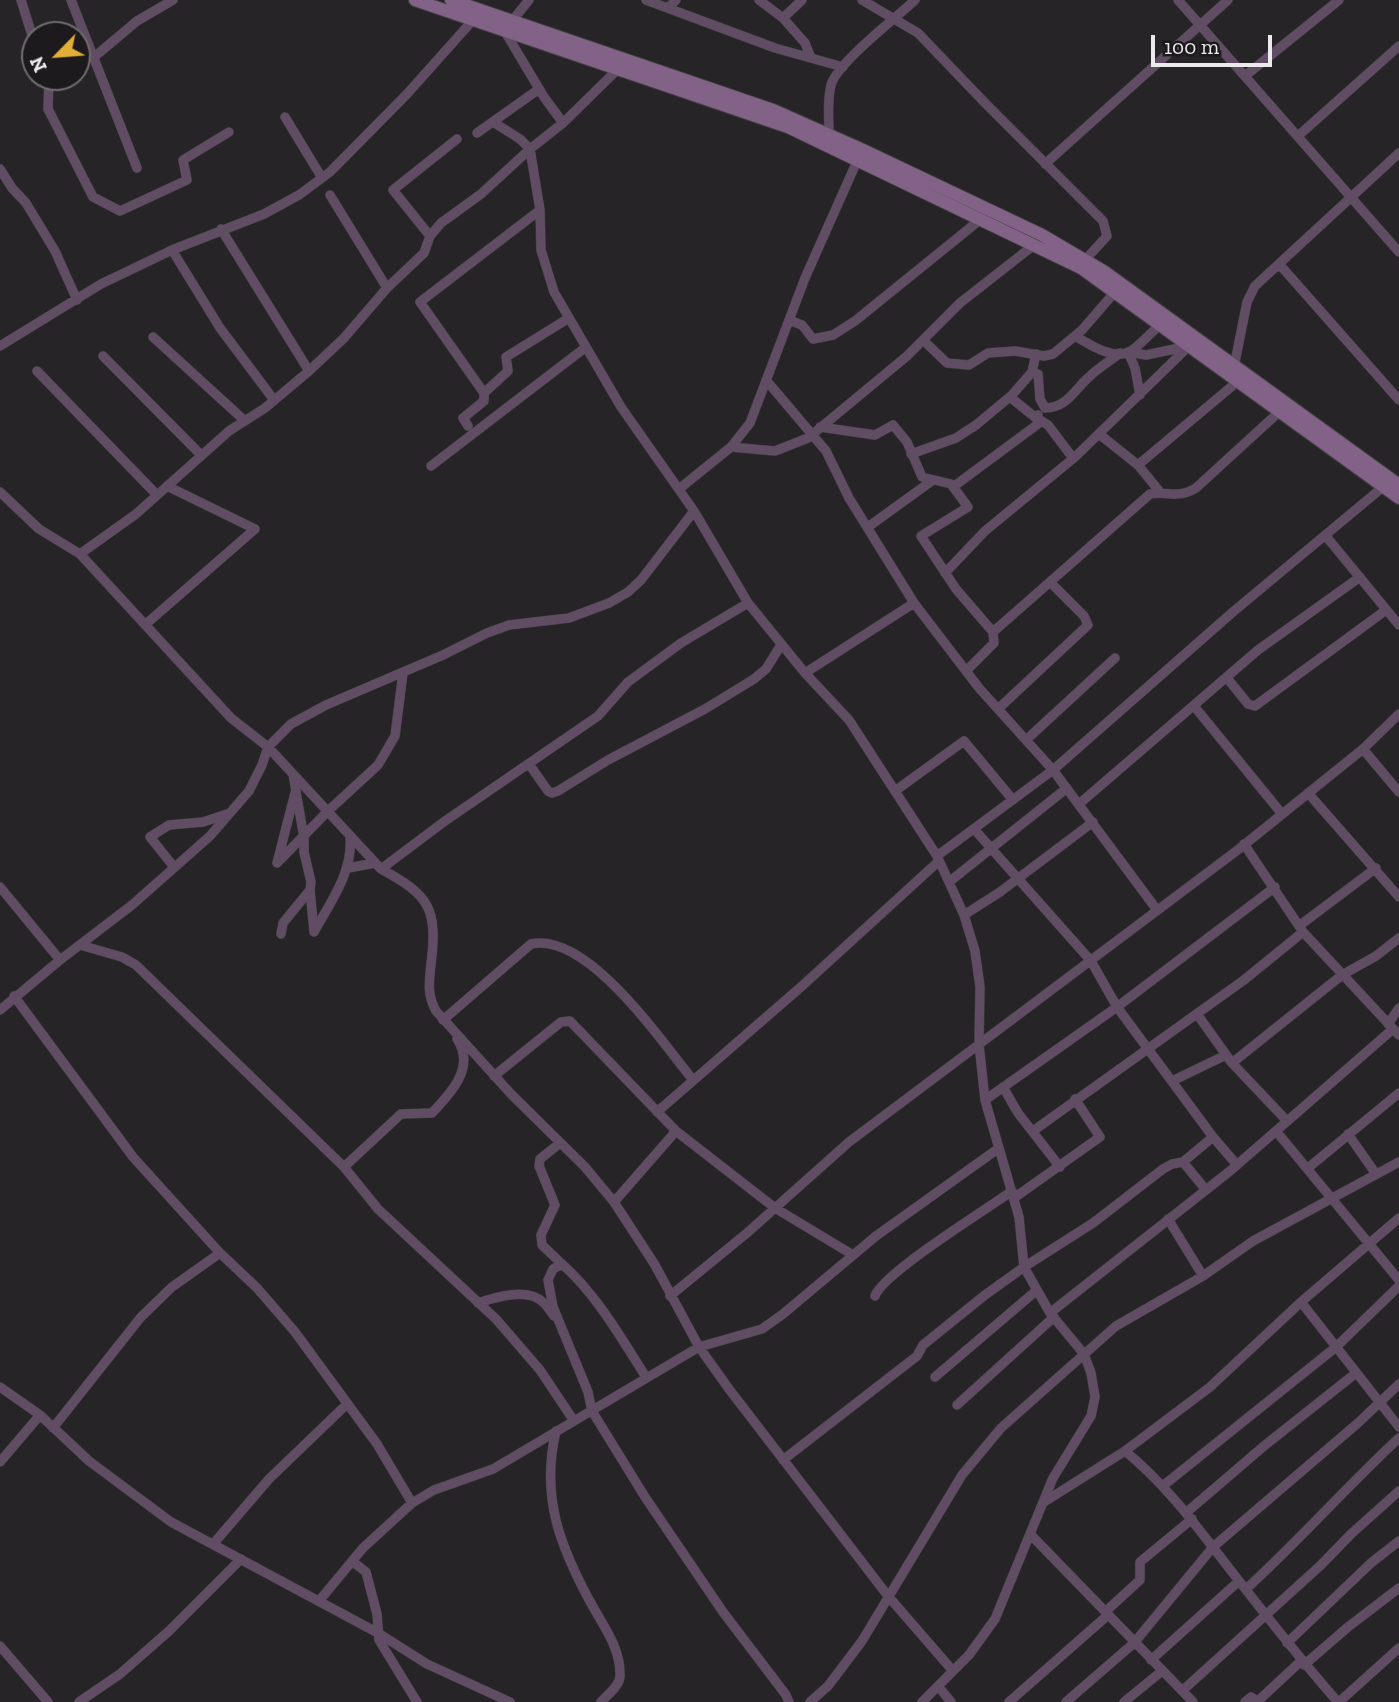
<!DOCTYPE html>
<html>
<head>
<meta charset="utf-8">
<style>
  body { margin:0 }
  #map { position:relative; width:1399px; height:1702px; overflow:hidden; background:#262426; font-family:"Zilla Slab",serif }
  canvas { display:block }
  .north { position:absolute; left:21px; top:21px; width:70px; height:70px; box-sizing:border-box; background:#1c1a1d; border:2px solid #6f6d70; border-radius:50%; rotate:245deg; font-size:19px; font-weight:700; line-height:28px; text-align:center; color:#eceaec }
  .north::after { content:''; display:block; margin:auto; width:24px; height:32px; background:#e3ae35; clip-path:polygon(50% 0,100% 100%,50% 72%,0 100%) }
  .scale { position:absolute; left:1151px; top:35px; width:121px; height:32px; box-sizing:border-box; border:4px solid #eceaec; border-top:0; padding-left:9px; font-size:21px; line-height:24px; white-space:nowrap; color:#eceaec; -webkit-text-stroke:5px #1c1a1d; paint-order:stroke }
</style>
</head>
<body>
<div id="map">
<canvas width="1399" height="1702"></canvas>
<div class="north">N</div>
<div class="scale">100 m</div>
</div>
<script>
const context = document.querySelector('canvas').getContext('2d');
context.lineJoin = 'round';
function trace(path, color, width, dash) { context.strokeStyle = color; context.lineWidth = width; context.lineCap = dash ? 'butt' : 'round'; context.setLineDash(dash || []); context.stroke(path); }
const minor = new Path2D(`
  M21,0L35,45
  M71,0L137,168
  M646,0L775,48L843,67
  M759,0L783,18
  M802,0L783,18L805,43L811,58
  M862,0L918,33L986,104L1103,221L1107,236L1086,259
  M1178,0L1399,252
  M668,8L676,0
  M512,21L529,0
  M504,30L544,97L563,123
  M93,58L137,21L173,0
  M1245,76L1339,0
  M49,77L48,109L93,197L120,211L187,180L183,160L229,132
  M285,117L322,178
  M493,122L520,139L530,149L540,210L541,250L554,292L621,407L694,511L748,603L805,673L849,720L937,856L964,915L975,951L980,987L979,1044L985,1100L1019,1217L1024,1267L1050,1313L1084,1354L1091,1373L1095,1397L1091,1416L1053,1478L995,1619L969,1655L922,1702
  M477,133L539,89
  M829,134C829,118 827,101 831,85C837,63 896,18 915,0
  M1298,136L1399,46
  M1045,164L1228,0
  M0,169L12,188L26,203L55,251L77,300
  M330,195L387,288
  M221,229L309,371
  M430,236L393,190L457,139
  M172,250L220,328L274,400
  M1280,265L1399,400
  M789,320L802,325L813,339L833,335L855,321L981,219
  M1075,336C1089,344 1112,360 1129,352C1139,347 1150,333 1159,326
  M153,337L245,421
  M923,340L947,363L969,365L988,353L1015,351L1044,356L1053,354L1082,330L1114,293
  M0,346L101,284L172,250L264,214L299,195L330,172L407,94L473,20
  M1128,352L1146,355L1189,346
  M1128,352L1135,368L1140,395
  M103,356L201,455
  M1234,367L1247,302L1255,286L1399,153
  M37,371L157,495
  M1032,372L1038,374L1040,399L1045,408C1067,408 1074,390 1089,377C1098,368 1110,361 1120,353
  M766,380L826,451L849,498L914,603L979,688L1053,770L1157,910
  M484,393L420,302L540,210
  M1010,397L1036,418L1038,415
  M1036,418L1048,425L1073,458
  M468,426L463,418L484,401V393L508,371L506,357L569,318
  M820,427L875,435L893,425L907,442L922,477L951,484L968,507L921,536L956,589L993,632L994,643L966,671
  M1099,434L1138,465L1160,492
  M731,447L775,451L808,438L907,356L960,303L1034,245
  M911,454L956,438L976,425L1012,395L1032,372L1036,354
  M1138,465L1237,382
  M431,466L586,347
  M953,487L1042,421
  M679,489L731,447L750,423L805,278L858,159
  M0,492L39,529L80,554L231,718L268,747L381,869L445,821L598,716L628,682L681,643L748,603
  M868,527L933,480
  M1325,535L1399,625
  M80,554L136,514L229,431L265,408L309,371L344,338L387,288L424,253L430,236L441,223L481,194L530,149L563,123L618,69
  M945,573L985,531L1075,457L1189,346
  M146,624L255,529L167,486
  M993,632L1150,494C1169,491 1178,499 1196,488L1279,412
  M805,673L914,603
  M1227,678L1248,704L1255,706L1386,610
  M1194,706L1282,814
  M998,709L1088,625L1084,616L1051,583
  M1026,740L1115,658
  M1363,749L1399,792
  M529,764L548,791L552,793L558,791L608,760L705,709L754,679L766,669L781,645
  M293,774L304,838V852L311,882L310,890L314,932C331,901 353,873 350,836
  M895,791L964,741L1013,800
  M295,793L277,863L328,811L378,765L395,736L403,673
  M1308,793L1399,897
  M1079,804L1258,650L1360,577
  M974,829L1091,961L1117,1007L1213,1137
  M1244,844L1303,932L1399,1035
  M937,856L1053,770L1234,611L1383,487
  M174,867L150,837L169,825L203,822L230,813
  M348,868L375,863
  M381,869C429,895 438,908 431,964C429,982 427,995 436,1011L511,1094L585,1167L614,1202L655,1265L699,1347L729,1389L888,1596L953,1671
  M949,882L1067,788
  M0,887L60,960
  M964,915L1000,892L1093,822
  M1299,926L1376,868
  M281,934L283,923L310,890
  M80,945L122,957L136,965L344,1167L378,1209L496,1319L540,1370L574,1421
  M14,996L133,1157L220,1253L257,1288L295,1332L377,1444L412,1503
  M0,1010L60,960L132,905L210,836L249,791L262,765L268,747L291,724L326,705L443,655L487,633L509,625L569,618L609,603L628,592L641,580L694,511
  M1197,1014L1232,1063L1287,1121
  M443,1020L531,944C588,932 661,1041 693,1080
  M1388,1024L1399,1008
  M1232,1063L1342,975L1376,956L1399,938
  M494,1076L561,1022L570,1021L676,1131L775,1208L853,1255
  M1172,1081L1226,1055
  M1003,1087L1018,1113L1060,1167
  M985,1100L1117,1007L1275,887
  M657,1112L802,986L939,861
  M1033,1131L1244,980L1303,932
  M1276,1131L1399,1280
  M1348,1134L1376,1174
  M560,1143L540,1159L539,1166L555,1205L541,1235L542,1245L562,1264
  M1183,1162L1213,1137L1237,1165
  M344,1167L401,1114L432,1113C451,1093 476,1067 457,1039
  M1308,1168L1399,1093
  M1014,1198L1100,1137L1075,1099
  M614,1202L676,1131
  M1168,1219L1203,1276
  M670,1296L747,1233L849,1142L1239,849L1363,749L1399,714
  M875,1296C883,1273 987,1209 1012,1191
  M1301,1302L1399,1427
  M478,1303C496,1297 528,1287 544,1303C548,1307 551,1312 554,1316
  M1050,1313L1230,1171L1393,1029
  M646,1377C621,1338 597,1295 562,1264L553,1269L548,1280L553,1307L588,1392L592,1411L645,1497L723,1612L786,1695L789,1702
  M935,1377L1037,1290
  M0,1387L40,1415L89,1461L171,1522L378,1633L427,1664L510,1702
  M957,1405L1054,1317
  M53,1428L141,1317L172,1287L220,1253
  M556,1431C540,1498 561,1549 593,1607C605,1628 621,1650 620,1676C620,1686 607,1695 601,1702
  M1125,1451C1164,1483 1192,1520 1222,1559C1260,1608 1297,1656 1338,1702
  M783,1460L917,1356L923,1345L985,1295L1024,1267L1093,1223L1163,1169L1172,1164L1183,1162L1206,1190
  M0,1462L40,1415
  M1164,1485L1336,1347L1399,1286
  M1044,1502L1125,1451L1210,1387L1301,1302L1399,1218
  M1187,1512L1264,1446L1356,1373
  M1030,1534L1193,1702
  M214,1543L269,1479L347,1404
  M352,1561L366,1572L377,1614L379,1640L417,1702
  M1246,1589C1299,1541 1346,1487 1399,1438
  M319,1601L363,1548L412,1503L434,1490L493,1469L699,1347L762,1329L783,1314L876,1236L999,1148
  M1105,1612L1140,1580V1562L1192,1519
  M1287,1643L1371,1563L1399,1541
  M0,1646L48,1702
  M1151,1660L1239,1581
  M1304,1665L1348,1627L1399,1588
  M938,1686L951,1702
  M1182,1691L1321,1565L1351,1534L1399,1491
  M1258,1701L1301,1661
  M79,1702L120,1674L169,1631L241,1559
  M810,1702L828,1686L862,1641L962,1475L1001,1428L1116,1326L1203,1276L1253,1241L1399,1162
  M1009,1702L1108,1615
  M1066,1702L1134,1643L1213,1547L1358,1423L1399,1384
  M1124,1702L1162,1671
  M1245,1702L1251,1697L1259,1702
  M1339,1702L1399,1648`);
const secondary = new Path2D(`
  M415,0L788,127L1081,268L1399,498
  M451,0L773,110L863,150L1042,235L1105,272L1399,485`);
trace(minor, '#424042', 10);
trace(secondary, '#424042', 14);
trace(minor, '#604d64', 9);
trace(secondary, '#826387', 12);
</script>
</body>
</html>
